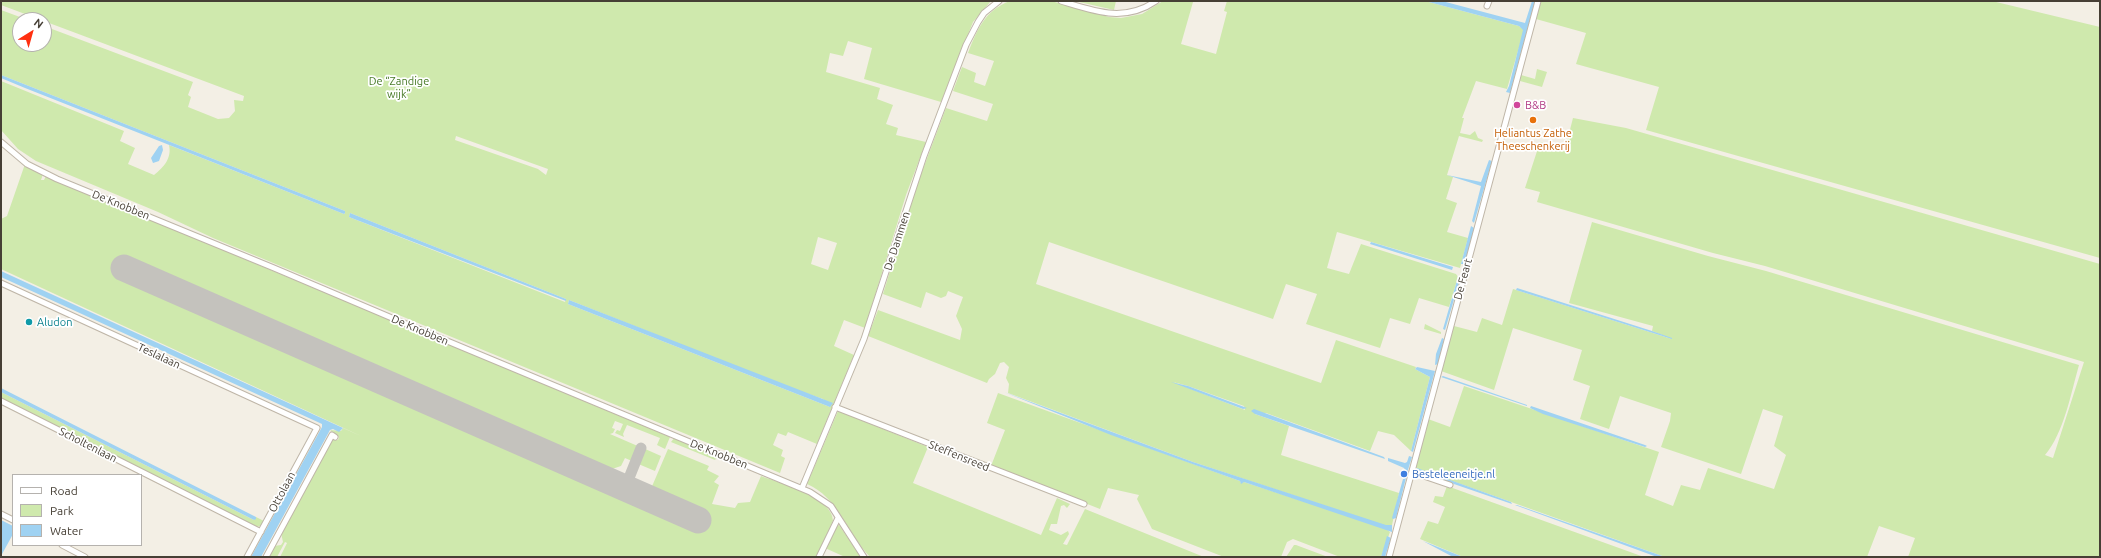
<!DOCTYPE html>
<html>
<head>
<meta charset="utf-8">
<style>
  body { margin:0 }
  #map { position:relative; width:2101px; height:558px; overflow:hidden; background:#f3efe5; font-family:Ubuntu,sans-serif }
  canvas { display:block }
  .frame { position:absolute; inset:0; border:2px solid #463f35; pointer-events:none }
  .legend { position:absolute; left:12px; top:474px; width:130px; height:72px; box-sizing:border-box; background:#fff; border:1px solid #b5b2ae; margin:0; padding:5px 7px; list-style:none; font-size:12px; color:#463f35 }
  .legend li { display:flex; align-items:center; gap:8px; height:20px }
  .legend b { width:20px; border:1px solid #b5b2ae }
  .north { position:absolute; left:12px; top:12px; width:40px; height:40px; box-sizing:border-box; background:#fff; border:1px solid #b5b2ae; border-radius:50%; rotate:37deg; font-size:11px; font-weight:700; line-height:16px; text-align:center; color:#463f35 }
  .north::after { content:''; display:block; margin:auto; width:14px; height:18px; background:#ff3010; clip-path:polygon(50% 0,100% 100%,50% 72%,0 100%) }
</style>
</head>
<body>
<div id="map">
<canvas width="2101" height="558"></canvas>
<div class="frame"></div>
<ul class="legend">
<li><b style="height:5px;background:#fff"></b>Road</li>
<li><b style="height:11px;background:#cfe9ad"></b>Park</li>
<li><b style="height:11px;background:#9fd2f2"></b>Water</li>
</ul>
<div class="north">N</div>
</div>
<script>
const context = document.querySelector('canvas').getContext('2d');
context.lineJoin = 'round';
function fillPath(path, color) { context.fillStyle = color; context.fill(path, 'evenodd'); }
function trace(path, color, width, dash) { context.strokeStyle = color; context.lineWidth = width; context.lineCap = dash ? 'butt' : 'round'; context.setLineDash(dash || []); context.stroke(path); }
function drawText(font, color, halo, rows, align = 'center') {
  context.font = font + ' Ubuntu,sans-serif'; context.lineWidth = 3.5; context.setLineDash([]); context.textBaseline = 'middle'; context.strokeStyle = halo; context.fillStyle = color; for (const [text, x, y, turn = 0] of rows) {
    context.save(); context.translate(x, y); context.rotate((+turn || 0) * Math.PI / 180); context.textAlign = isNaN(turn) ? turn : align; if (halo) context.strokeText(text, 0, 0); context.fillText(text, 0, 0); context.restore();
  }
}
const green = new Path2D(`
  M1,1H991L973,22L941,102L864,79L872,48L848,41L843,56L830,53L826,72L880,88L877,99L893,105L886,124L898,128L896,135L926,142L906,195L865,328L844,320L834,346L854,355L817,444L788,432L786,436L778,433L773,445L783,450L781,456L785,458L780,473L213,238L158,212L36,161L18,149L1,130V81L124,131L120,141L135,148L128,164L154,175C164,167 172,158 169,145L344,214L345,213V211L1,75V10L28,20H20V44H44V26L193,82L188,95L191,97L188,107L218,119L229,118L235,111L234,100L243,101L244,96L1,5ZM456,136L548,169L546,175L538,169L455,140ZM350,213L566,299L565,302L349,217ZM818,237L837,243L828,270L811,264ZM569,300L788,387L823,399L830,407L568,304Z
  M1010,1H1051L1109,17L1121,18L1142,14L1163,1H1190L1193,2L1181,44L1216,54L1227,12L1224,11L1227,1H1425L1519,26L1524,30L1507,89L1476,81L1462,118H1464L1460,133L1470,135L1475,131L1478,138L1483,140L1482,142L1459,136L1447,175L1453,177L1446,199L1457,203L1447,232L1468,238L1460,268L1337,232L1327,268L1349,274L1361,244L1456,274L1458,277L1449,307L1419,298L1410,324L1390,318L1380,348L1306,324L1317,294L1286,284L1273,319L1049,242L1036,284L1321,383L1336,340L1416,367L1415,369L1430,377L1411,451L1394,435L1378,431L1370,451L1266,413L1255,414L1289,426L1281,455L1399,493L1392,525L1386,526L1193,462L1008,393L1009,384L1006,378L1009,367L1004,362L1000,363L995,374L989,379L987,383L868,336L878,310L960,340L962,329L956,316L963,297L948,291L946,296L941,298L926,292L921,308L883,294L914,193L946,108L987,121L993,104L953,91L962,67L976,73L974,82L985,86L994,61L968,53C977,30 985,10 1010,1ZM1173,382L1188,386L1244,406L1245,410Z
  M1075,1H1116L1114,10Z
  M1540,1H1992L2100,27V258L1646,130L1659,87L1576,64L1586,33L1536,19Z
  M1537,69L1547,72L1542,87L1520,81L1521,75L1535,79Z
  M1573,118L1626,128L2100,264V557H1908L1915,538L1879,526L1867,557H1665L1416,468L1428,419L1450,427L1464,386L1659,452L1645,495L1673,506L1681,485L1700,490L1708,468L1774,489L1786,455L1774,446L1783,416L1763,409L1741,474L1661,447L1670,421L1671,413L1620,396L1609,429L1580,419L1590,386L1573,380L1582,350L1513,328L1494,390L1441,371L1454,326L1477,332L1482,318L1502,325L1513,289L1672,339L1652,331L1653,326L1569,303L1592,222L1708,256L1766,271L2079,365C2071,393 2064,433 2045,455L2053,458L2084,362L1765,266L1713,253L1537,202L1540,192L1525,188L1540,142L1565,149Z
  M25,164L43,174L41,180H44L46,176L670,437L665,449L657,445L660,438L627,425L623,434L624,437L615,433L617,430L620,431L623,424L615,421L612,428L615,429L613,433L610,434L640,447L634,462L625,458L621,466L609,470L127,260L121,276L642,505L644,503L696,525L701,514L650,491L668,449L709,466L707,470L719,476L714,482L719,485L712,504L735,508L738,503L750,502L761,476C780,483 833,497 833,521L816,557H280L287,543L285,542L277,557H268L274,546L281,545L283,542L281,533L332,439L338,440L339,437L330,430L341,431L343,428L363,437L1,269V219L7,216Z
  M1425,324L1441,332V334L1424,329Z
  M1,392L254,520L256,517L264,521L261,526L255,527L1,399Z
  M998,393L1240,481L1241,483L1244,482L1385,528L1390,532L1381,557H1340L1293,539L1287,542L1281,557H1224L1152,529L1137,499L1139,495L1108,488L1100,509L991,466L1005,430L987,423Z
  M838,411L928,447L913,483L1041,535L1057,498L1070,504L1067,508L1064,505L1061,506L1057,524H1051L1049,530L1061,535L1068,531L1069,534L1063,544L1067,545L1085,509L1204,557H870C848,534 838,497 807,484Z
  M675,437L718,456L715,460L671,442Z
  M643,448L661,456L655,471L636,463Z
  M1447,486L1644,557H1463L1420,539L1428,521L1438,524L1445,507L1433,502L1435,496L1443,497Z
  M839,525L861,557H845L825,548L836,526Z
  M1294,545H1296L1328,557H1286Z`);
const water = new Path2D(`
  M1425,1H1442L1525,23L1532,1H1535L1510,93L1506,92L1509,86L1523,30L1519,26Z
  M1,75L345,211V213L344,214L25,88L1,78Z
  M162,145L163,150L159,161L153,163L151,158L159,146Z
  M1489,160L1492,161L1474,223L1472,221L1481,186L1447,175L1481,182Z
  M350,213L566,299V301L349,217Z
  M1471,226L1474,228L1465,264H1461Z
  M1371,242L1453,267L1452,270L1370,244Z
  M1,271L343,428L339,432L333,429L330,430L261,557H251L322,427V424L1,277Z
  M1458,277L1460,279L1445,330L1443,329Z
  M1517,288L1652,331L1672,338V339L1516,290Z
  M569,300L833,403L830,407L568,304Z
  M1442,338L1444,339L1438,364L1435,365L1436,354Z
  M1417,367L1435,371L1413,452L1411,451L1430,377L1415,369Z
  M1443,376L1527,405V406L1441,377Z
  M1171,382L1188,386L1247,408L1243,409Z
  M1,388L256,517V519L254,520L1,392Z
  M1004,392L1193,462L1386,525H1392V532L1244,482L1241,484L1240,481L1111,435Z
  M1531,406L1645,445L1647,446L1645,447L1543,414L1530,408Z
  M1254,409L1384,457L1385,459L1255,414L1251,411Z
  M1409,456L1412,457L1407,473L1404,468L1388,461V458L1405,463L1407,462Z
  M1417,468L1511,502L1512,504L1419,472L1416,470Z
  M1406,478L1396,518L1393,519L1392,518L1403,479Z
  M1515,505H1517L1665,557H1657Z
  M1,520L13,526V534L1,556Z
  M1387,536L1391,538L1385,557H1381Z
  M1423,541L1463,557H1453Z`);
const taxiway = new Path2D(`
  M625,488L641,448`);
const runway = new Path2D(`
  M124,268L698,520`);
const minor = new Path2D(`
  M1061,1C1094,11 1124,23 1156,1
  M1487,6L1489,1
  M1,142L27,164L57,179L274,268L392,318L810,492L831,506L864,557
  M1,283L317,428L247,557
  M1,401L261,532
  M835,407L1084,504
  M1412,472L1450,485
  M802,488L864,339L924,156L966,45L978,22L984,13L999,1
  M1,514L13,520
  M62,545L85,557
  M266,557L332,435L335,437
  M819,557L838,518
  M1389,557L1538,1`);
const markers = [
  [1517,105,4,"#d1479c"],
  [1533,120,4,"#e8710a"],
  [29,322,4,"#0f9aa8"],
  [1404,474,4,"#3f7fe0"]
];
const parkNames = [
  ["De “Zandige",399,81],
  ["wijk”",399,94]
];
const hotelNames = [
  ["B&B",1525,105]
];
const foodNames = [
  ["Heliantus Zathe",1533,133],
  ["Theeschenkerij",1533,146]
];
const streetNames = [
  ["De Knobben",121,205,22],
  ["De Dammen",897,241,-72],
  ["De Feart",1463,279,-75],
  ["De Knobben",420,330,23],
  ["Teslalaan",159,356,25],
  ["Scholtenlaan",88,445,27],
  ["De Knobben",719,454,22],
  ["Steffensreed",959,456,22],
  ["Ottolaan",282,492,-62]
];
const cultureNames = [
  ["Aludon",37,322]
];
const shopNames = [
  ["Besteleeneitje.nl",1412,474]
];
fillPath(green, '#cfe9ad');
fillPath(water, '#9fd2f2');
trace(taxiway, '#c4c2bd', 11);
trace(runway, '#c4c2bd', 27);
trace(minor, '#bfb6a8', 7);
trace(minor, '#fff', 5);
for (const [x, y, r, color] of markers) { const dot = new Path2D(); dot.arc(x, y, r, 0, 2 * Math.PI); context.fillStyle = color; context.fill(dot); trace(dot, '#fff', 1.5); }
drawText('11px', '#477926', '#fff', parkNames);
drawText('11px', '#b23c85', '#fff', hotelNames, 'left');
drawText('11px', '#c56008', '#fff', foodNames);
drawText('11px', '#463f35', '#fff', streetNames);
drawText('11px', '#0d838f', '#fff', cultureNames, 'left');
drawText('11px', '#366cbe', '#fff', shopNames, 'left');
</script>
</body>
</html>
